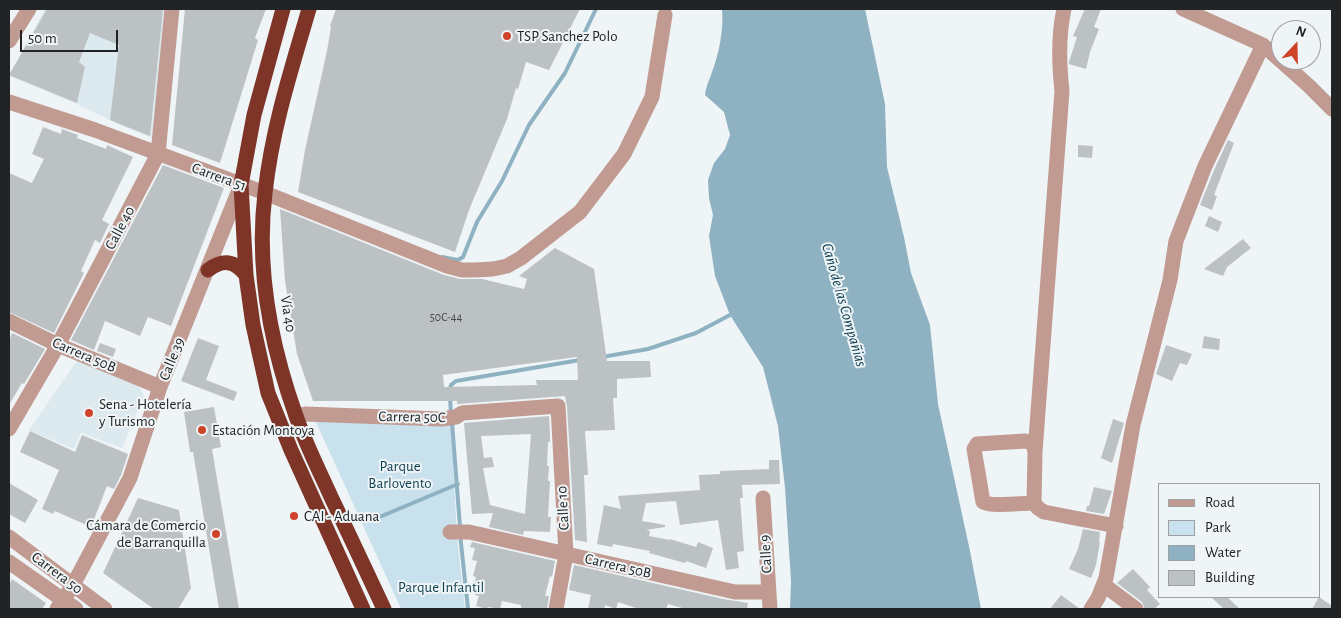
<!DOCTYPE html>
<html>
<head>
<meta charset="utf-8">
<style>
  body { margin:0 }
  #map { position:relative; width:1341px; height:618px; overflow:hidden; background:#eff4f6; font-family:"Alegreya Sans",sans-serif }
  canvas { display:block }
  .frame { position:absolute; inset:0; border:10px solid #212324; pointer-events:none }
  .legend { position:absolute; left:1158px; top:483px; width:162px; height:115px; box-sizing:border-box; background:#eff4f6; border:1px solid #9da0a2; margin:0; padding:6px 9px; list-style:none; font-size:15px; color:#212324 }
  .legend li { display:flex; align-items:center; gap:10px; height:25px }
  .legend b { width:25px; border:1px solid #9da0a2 }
  .north { position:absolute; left:1271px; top:20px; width:50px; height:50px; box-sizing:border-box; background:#eff4f6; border:1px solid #9da0a2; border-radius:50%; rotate:21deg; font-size:14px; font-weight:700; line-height:20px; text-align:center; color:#212324 }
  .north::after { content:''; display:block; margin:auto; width:18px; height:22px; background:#ce432a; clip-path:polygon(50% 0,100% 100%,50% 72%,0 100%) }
  .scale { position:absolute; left:20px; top:30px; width:98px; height:22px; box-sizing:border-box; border:2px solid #212324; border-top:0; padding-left:6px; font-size:15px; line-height:18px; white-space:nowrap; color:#212324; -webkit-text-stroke:4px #eff4f6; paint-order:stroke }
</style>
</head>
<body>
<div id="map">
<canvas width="1341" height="618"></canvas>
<div class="frame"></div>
<ul class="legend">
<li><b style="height:6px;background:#c19b92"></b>Road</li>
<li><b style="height:14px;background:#c9e1ed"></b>Park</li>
<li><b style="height:14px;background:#8fb2c3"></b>Water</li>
<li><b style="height:14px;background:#bcc1c3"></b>Building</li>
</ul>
<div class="north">N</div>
<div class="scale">50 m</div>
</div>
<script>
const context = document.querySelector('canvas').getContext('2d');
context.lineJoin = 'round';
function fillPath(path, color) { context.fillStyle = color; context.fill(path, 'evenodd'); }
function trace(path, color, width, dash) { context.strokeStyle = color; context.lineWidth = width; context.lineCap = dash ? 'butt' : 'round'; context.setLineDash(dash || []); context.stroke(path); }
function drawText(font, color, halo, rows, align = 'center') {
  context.font = font + ' "Alegreya Sans",sans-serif'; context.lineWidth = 4; context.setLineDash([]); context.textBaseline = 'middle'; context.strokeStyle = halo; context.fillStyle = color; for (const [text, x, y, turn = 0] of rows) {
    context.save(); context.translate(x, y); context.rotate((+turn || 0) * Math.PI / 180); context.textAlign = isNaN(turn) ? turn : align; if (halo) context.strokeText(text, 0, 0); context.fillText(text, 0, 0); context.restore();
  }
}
const built = new Path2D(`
  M45,9H166L152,138L120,125L77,104L9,76Z
  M78,359L138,385L144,395L122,448L81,433L74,449L29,430Z`);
const green = new Path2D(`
  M451,419L457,538L465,609H401L315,420Z`);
const water = new Path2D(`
  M722,9H865L885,104L887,167L904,237L911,273L930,325L938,404L970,551L981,609H790L791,581L785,488L778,426L763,367L730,315L715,276L709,236L713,215L709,198L708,180L714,163L725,149L730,135L724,112L705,95C706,86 709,81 712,72C719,54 724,28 722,9Z`);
const stream = new Path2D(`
  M442,257L458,260L463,257L477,222L502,181L529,125L565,73L596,9
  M602,357L648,349L696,333L730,315
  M450,390L451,385L456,381L580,360
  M450,397L451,415
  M452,422L460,527
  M370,521L458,484
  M460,534L468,609`);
const building = new Path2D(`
  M47,9H163L150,136L110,120L119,45L90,33L79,62L85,67L77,103L9,75Z
  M185,9H266L255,38L258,40L220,163L172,145Z
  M336,9H580L549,70L526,62L518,89L516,88L507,119L469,210L455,252L298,192L305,150L327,51L331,27L330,26Z
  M1085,9H1101L1094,27L1099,29L1090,52L1086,69L1069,64V62L1077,37L1073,36Z
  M43,127L61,134L62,129L78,135L77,138L106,149L107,145L133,157L102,220L109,224L100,243L95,240L81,271L84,273L54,333L9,312V173L32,183L44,159L32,154Z
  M1228,140L1234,143L1214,195L1217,196L1212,210L1200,205L1214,170Z
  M1078,145L1093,146L1092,158L1078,157Z
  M163,165L224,188L171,326L148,317L140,336L105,321L94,350L71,340Z
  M280,209L444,275L460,279H482L524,289L527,279L519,276L555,248L594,269L607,361H650L651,377L617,379V398H613L615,430L585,431L588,475H584L587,542L575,540L567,406L565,396L457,404V401H313L297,354L285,281ZM577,357L578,380H536L537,385L444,387L443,375Z
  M1209,216L1222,222L1218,232L1205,226Z
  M1243,239L1251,248L1227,267L1223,276L1204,269Z
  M12,333L45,349L24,384L22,383L9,405V341Z
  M1204,336L1220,339L1219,350L1202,348Z
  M198,338L219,346L206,380L237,392L234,401L181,381Z
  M100,343L116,349L113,357L97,351Z
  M1166,345L1192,354L1187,365L1180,363L1172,381L1156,374Z
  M214,407L221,447L212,449L239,609H219L193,452H190L184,412Z
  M549,416L550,435V442H548L547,466H549L548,481H550L548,517H551L550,532L524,531L523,535L489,527L493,513L472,514L464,423ZM531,434L525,514L490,505L483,468L494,467L492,457L484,458L481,436Z
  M1113,419L1124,423L1112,463L1101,458Z
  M30,431L75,452L82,435L128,454L121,475L114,489L107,486L91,527L55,511L53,514L42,509L59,470L20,452Z
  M769,460H779L780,484L742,485L743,498H740L744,551L737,552L739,568L726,570L718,520L680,525L676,501L646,503L642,521L665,525V527L646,530L650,531L649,536L670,540V539L696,547L698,542L713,548L706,568L686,561L685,563L649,553L650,551L613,544L612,547L597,544L604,505L621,509L618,496L700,490L699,475L720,474V471L769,469Z
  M9,483L38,500L25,523L9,514Z
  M1094,487L1112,491L1104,514L1086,511L1087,506H1089Z
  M138,498L179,510L191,588L178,609H154L103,573Z
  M1083,529L1100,532L1099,542H1100L1096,565L1091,578L1069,569L1078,549Z
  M472,542L555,561L552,577L550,576L545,596H549L547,609H521V605L502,601L500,609L488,607L487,609L476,606L479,596L475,595L477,587H474L476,577L473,576L477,561L472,560L475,548L470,547Z
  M574,565L723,599L748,603L747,609H686L668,604L666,609H639L618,602L616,609L605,605L604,609H588L591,595L569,590Z
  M1133,569L1150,587L1147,590L1160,604L1154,609H1145L1142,602L1117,583Z
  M12,579L46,603L42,609H9V585Z
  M1061,595L1080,609H1050Z
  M1211,597H1227L1240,609H1224Z
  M1319,597L1332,606V609H1312Z`);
const minor = new Path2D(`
  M1064,9C1058,36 1059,64 1062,91L1035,452L1034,503L1038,508L1044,512L1116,526
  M1183,9L1263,45L1309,86L1332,109
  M9,41L29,9
  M9,102L95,130L265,193L447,266L462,270H476L493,269L507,266L521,258L580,212L624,154L652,97L665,15
  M9,321L58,345L160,387
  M296,416L305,414L442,419L456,417L462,413L558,406L566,554L556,609
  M9,429L58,345L158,154L172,9
  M763,498L770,609
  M1034,503C1022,503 991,507 983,502L974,449L977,444L1025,441L1033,443L1035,452
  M450,532H469L735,592H769
  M9,537L105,609
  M9,562L76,609
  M1104,585L1136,609
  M57,609L73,585L130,478L160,387L241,185
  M1091,609L1098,598L1106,578L1133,425L1170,280L1176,241L1205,166L1263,45`);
const highway = new Path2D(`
  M283,9L254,115L241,185L246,275L253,325L268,393L291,450L363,609
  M309,9C291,70 272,129 265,193C256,267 271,346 296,416C306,445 320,472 332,499C350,536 367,573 384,609
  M208,270C223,259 234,260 246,275`);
const markers = [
  [507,36,5,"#ce432a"],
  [89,413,5,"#ce432a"],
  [202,430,5,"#ce432a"],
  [294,516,5,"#ce432a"],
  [216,534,5,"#ce432a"]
];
const numberNames = [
  ["50C-44",446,317]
];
const poiNames = [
  ["TSP Sanchez Polo",517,36],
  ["Sena - Hotelería",99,404],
  ["y Turismo",99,421],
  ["Estación Montoya",212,430],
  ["CAI - Aduana",304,516],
  ["Cámara de Comercio",206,525,"right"],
  ["de Barranquilla",206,542,"right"]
];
const streetNames = [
  ["Carrera 51",219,177,20],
  ["Calle 40",120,228,-62],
  ["Vía 40",288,314,81],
  ["Carrera 50B",84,355,23],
  ["Calle 39",172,359,-68],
  ["Carrera 50C",412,417,1],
  ["Calle 10",563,508,-93],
  ["Calle 9",766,554,-93],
  ["Carrera 50B",618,566,13],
  ["Carrera 50",57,573,37]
];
const parkNames = [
  ["Parque",400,466],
  ["Barlovento",400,483],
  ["Parque Infantil",441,587]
];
const waterNames = [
  ["Caño de las Compañias",844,305,74]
];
fillPath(built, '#dce9ef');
fillPath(green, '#c9e1ed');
fillPath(water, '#8fb2c3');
trace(stream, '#8fb2c3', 4);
fillPath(building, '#bcc1c3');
trace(minor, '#c19b92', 15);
trace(highway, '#7e3527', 15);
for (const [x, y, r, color] of markers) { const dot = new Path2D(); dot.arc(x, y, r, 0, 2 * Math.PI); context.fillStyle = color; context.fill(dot); trace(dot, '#eff4f6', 2); }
drawText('12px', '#484a4c', null, numberNames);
drawText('15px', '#212324', '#eff4f6', poiNames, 'left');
drawText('15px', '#212324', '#eff4f6', streetNames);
drawText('15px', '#0e3f52', '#eff4f6', parkNames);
drawText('italic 16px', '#0d3f52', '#eff4f6', waterNames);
</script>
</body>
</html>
